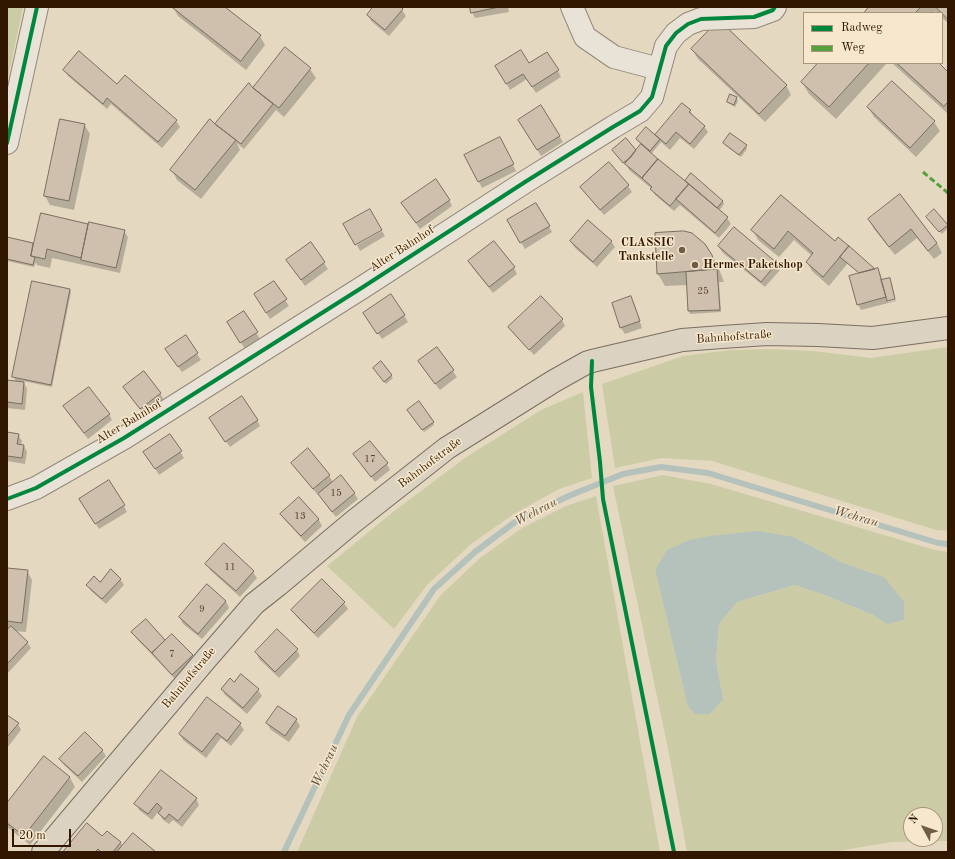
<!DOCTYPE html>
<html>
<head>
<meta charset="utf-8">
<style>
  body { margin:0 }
  #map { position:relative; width:955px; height:859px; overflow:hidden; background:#e4d8c1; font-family:"Old Standard TT",serif }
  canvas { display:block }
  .frame { position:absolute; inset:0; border:8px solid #321700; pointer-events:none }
  .legend { position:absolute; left:803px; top:12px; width:140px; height:52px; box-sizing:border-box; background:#f7e8cd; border:1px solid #a8947b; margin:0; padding:5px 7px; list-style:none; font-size:12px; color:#321700 }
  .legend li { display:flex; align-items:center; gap:8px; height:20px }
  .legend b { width:20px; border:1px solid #a8947b }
  .north { position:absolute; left:903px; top:807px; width:40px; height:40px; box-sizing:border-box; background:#f7e8cd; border:1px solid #a8947b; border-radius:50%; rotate:310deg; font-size:11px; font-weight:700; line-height:16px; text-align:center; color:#321700 }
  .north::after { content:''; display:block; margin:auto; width:14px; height:18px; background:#705b44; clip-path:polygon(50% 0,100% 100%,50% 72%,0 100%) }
  .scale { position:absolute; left:12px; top:829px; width:59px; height:18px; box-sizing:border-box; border:2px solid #321700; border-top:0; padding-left:5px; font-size:12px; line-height:14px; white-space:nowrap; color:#321700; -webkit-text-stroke:3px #f7e8cd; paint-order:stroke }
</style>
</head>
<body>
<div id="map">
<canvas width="955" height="859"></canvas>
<div class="frame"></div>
<ul class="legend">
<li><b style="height:5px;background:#00873e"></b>Radweg</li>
<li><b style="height:5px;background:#52a13c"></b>Weg</li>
</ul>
<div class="north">N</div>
<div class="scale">20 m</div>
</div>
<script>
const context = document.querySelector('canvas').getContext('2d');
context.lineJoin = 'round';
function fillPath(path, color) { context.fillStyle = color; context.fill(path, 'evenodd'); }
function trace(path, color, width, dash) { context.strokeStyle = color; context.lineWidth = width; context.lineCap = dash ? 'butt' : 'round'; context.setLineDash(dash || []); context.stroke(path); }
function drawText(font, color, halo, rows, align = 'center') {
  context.font = font + ' "Old Standard TT",serif'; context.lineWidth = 3; context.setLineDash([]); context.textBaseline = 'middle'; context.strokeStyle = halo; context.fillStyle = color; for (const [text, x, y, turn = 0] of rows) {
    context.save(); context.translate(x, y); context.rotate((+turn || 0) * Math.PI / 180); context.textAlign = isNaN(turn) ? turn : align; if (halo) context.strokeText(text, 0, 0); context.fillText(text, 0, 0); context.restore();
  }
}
const green = new Path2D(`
  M7,7H23L7,82Z
  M948,347V531L936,530L712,461L662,458L615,468L602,384L683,356L731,350L769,349L814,351L871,358Z
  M583,392L592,478L559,489L514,514L471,544L427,585L394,629L327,566L393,512L465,458L541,410Z
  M663,475L711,484L935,550L948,552V841L892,842L831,852H687L669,754L613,486ZM794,537L843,563L884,577L887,624L873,615L827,596L795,585L737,602L719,624L716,661L723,699L695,714L688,707L655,570ZM911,815H935V839H911Z
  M596,496L660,852H297L357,717L440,596L480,558L522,528L566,506Z`);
const water = new Path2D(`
  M758,531L794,537L843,563L884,577L904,602V620L887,624L873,615L827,596L795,585L737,602L719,624L716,661L723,699L710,714H695L688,707L655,570L667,550L689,540L710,536Z`);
const shadow = new Path2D(`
  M173,7H223L260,36L265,45L246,70L178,16Z
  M374,7H399L402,10L406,16L389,36L371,21L368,15Z
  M471,7H508L509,12L475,18L472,12Z
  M871,7H948V23L942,18V13H937L935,11L934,13H865Z
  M285,49L310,69L316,78L284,117L276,110L244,149L237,143L240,150L201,199L177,180L172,170L215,125L253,89Z
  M692,49L786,85L791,95L765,122L698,59Z
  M820,63H887L836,119L809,94L802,82Z
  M892,63H937L948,73V114Z
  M529,65L558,71L561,77L536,93L527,79L510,90L496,66Z
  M64,70L118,85L125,76L176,121L180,127L162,148L111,104L107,109L68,76Z
  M892,82L934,122L940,131L916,157L874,117L868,107Z
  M731,95L737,98L738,101L735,107L730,104L728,102Z
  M682,104L690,111L694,117L704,126L708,132L694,149L680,138L670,150L661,142L651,154L688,185L691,175L723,202L724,204L719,211L727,218L731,224L719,238L680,205L674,211L655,195L651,188L629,170L626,164L625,165L613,151L626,140L636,152L642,145L637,140L655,136Z
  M541,106L563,142L541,156L519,120Z
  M84,124L90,134L74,210L50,205L45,196Z
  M724,143L746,146L747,149L741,157L726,146Z
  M503,145L516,171L482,188L466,156Z
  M609,164L628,186L632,192L604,215L585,193L582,187Z
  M900,196L937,243L942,253L934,259L917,238L895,255L874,229L869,220Z
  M781,197L835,243L839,239L875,270L877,269L881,275L882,281H891L895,298L888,300V302L896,300V301L861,310L858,304L860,274L848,263L829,286L812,271L807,262L812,256L794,240L779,257L758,240L753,230Z
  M449,200L452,206L420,229L406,210Z
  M536,204L552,232L525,249L508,221Z
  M929,220L947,225L948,228L942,234Z
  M88,225L89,227L124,231L128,237L120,273L52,258L50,268L37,265L36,262L34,267L7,261V241L33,244L34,246Z
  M382,231L385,236L360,251L357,245Z
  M656,234L711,256L719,269L724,282H719L721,312L690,314L689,311L687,285L665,286L658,274Z
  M611,241L615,247L597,267L575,248L571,242Z
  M311,244L328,269L305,286L291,266Z
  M719,247L776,264L780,270L765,287L723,253Z
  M470,262L514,268L517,274L493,293L473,268Z
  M274,282L289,306L270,319L259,301Z
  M70,289L71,292L52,387L23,381L27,389L25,410L7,408V381L16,382L14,377Z
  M391,295L408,322L382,339L368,319Z
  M630,297L634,303L642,328L625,334L621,328L613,304Z
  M244,312L260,339L245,349L228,322Z
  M562,320L565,326L534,355L513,333L510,327Z
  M185,336L201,360L182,372L170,355Z
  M436,348L457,377L440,390L422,367L419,361Z
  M381,362L393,378L386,384L376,371Z
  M160,393L164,400L144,414L128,394Z
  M65,406L109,414L112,420L88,439L68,413Z
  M410,413L433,422L434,425L424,432Z
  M257,420L260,426L230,447L214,425Z
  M7,433L18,435L22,441L21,445L24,446L27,452L25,464L7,461Z
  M170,435L184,458L159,475L148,458Z
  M354,454L387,464L390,470L375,482L358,460Z
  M292,463L329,475L333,483L354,493L358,499L336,517L323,501L318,493L317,494L296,469Z
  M299,498L319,520L322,526L305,542L285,520L281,514Z
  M84,505L124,506L127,512L99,529Z
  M224,545L253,572L257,578L240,597L210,570L207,564Z
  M7,569L27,571L32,580L26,632L14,631L27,642L31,648L7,674V631L8,630H7Z
  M120,579L124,585L106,604L91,591L88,585Z
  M226,601L229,608L202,639L183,624L180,618Z
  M344,603L348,609L318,638L296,616L293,610Z
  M146,620L165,642L192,656L195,662L176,680L136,638L133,632Z
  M297,650L300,656L279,678L259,659L256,652Z
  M241,675L258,690L262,696L247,714L225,695L222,689L234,683Z
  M7,716L18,724L21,730L7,748Z
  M296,719L300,726L289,742L271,730L267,723Z
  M240,724L244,730L231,746L221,738L206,758L183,740L180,734Z
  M102,750L106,756L82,782L64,765L60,759Z
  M44,758L70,778L75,787L30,845L7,827V805Z
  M196,798L199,805L182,827L173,820L169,824L163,820L158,812L152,820L139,810L136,804Z
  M107,832L121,843L123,847L154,852H64L103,838Z`);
const stream = new Path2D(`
  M284,852L349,715L434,589L475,552L519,519L571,495L623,474L661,467L708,473L938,543L948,544`);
const building = new Path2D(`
  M172,7H225L261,35L241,61Z
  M373,7H401L403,9L385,30L367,15Z
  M470,7H499L471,13Z
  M869,7H921L915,13H864Z
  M936,7H948V17L947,18Z
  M719,20L787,85L759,114L691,49Z
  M285,47L311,68L279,108L253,88Z
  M521,50L529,63L547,52L559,70L532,87L523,74L506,84L495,66Z
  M79,51L117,84L125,75L177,120L158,142L107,98L103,104L63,70Z
  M818,63H869L829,107L801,82Z
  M897,63H939L948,72V102L944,106Z
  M892,81L935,121L910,148L867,107Z
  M249,83L253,88L273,104L241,144L215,124Z
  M730,94L737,97L734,105L727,102Z
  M682,103L691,110L689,112L705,126L690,144L676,132L666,144L655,135Z
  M541,105L560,136L537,150L518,120Z
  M60,119L85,124L69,201L44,196Z
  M210,119L215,124L236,140L195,190L170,170Z
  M646,127L660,139L650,151L636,139Z
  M730,133L747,145L739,155L723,143Z
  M500,137L514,164L478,182L464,155Z
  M626,138L636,150L631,157L623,163L612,150Z
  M641,144L658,159L642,178L625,164Z
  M658,159L689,184L670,206L650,189L652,187L642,178Z
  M609,162L629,185L600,210L580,187Z
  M691,173L723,201L717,208L685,181Z
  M436,179L450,200L416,223L401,203Z
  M689,184L728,217L715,233L676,199Z
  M900,194L937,243L928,251L911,229L889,247L868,219Z
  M781,195L835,241L838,237L849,246L823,277L806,262L813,253L788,231L774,249L751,230Z
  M536,203L550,226L520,243L507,220Z
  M370,209L382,230L355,245L343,224Z
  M934,209L948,225L939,232L926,217Z
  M41,213L88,224L81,258L47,249L45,259L31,256Z
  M588,220L612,241L593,262L570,241Z
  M89,222L125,230L116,268L81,260Z
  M734,227L777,263L761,282L718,246Z
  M684,231L692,233L705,244L712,255L717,269L657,274L655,233Z
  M7,237L33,243L31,256L35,257L33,265L7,259Z
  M494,241L515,267L489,287L468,261Z
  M311,242L325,262L301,280L286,260Z
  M849,246L875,269L859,273L840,257Z
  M878,268L886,297L857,305L849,276Z
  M717,269L720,310L688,311L686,272Z
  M890,278L895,299L887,301L881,280Z
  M32,281L70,289L51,385L12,377Z
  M274,281L287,299L266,313L254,294Z
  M391,294L405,315L377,334L363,313Z
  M541,296L563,319L529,350L508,327Z
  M631,296L640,321L620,328L612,303Z
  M244,311L258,332L240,343L227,322Z
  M186,335L198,353L178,367L165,349Z
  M437,347L454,370L435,384L418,361Z
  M381,361L392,375L384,382L373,368Z
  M144,371L161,393L140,409L123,387Z
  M7,380L24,382L22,404L7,402Z
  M89,387L110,414L84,433L63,406Z
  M242,396L258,420L225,442L209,418Z
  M419,401L434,422L422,430L407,410Z
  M7,432L19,434L17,444L24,445L22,458L7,456Z
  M170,434L182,451L155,469L143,452Z
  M370,441L388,463L371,477L353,454Z
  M308,448L330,475L313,489L291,463Z
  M341,475L355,493L332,512L318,494Z
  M109,480L125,505L95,524L79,499Z
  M299,497L319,519L301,536L280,514Z
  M224,543L254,571L236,591L205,564Z
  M7,568L28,570L22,623L7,621Z
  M111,569L121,579L102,599L86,585L94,576L100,582Z
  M322,579L345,602L314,633L291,610Z
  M207,584L226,601L198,634L179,617Z
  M146,619L165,640L152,653L131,632Z
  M11,626L28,642L7,664V630Z
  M277,629L298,649L275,672L255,652Z
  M172,634L193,655L172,675L152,653Z
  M241,674L259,689L243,708L221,689L230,678L234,682Z
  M207,697L241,723L227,741L217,733L202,752L179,734Z
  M278,706L297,719L285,736L266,723Z
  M7,715L19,723L7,737Z
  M85,732L103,750L78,776L59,759Z
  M44,756L70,777L24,836L7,823V803Z
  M161,770L197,798L178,821L169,814L165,819L158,813L162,808L157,803L148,814L134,804Z
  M87,823L102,836L107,831L121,842L113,852H101L98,849L95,852H63Z
  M133,833L156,852H117Z`);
const minor = new Path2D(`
  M572,7L585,37L614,57L659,69
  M7,143L37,7
  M7,499L36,488L124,438L363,287L525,182L613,127L640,111L652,97L666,46L676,33L688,24L701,19L754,17L773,10L775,7`);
const major = new Path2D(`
  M43,852L207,658L254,604L278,585L353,522L447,448L554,381L586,363L592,361L682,340L722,337L767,334L818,335L873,338L948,328`);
const quiet = new Path2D(`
  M923,172L948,193`);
const cycleway = new Path2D(`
  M7,143L37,7
  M592,361L591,387L600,462L603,499L674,852
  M7,499L36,488L124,438L363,287L525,182L613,127L640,111L652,97L666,46L676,33L688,24L701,19L754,17L773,10L775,7`);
const markers = [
  [682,250,4,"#705b44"],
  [695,265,4,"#705b44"]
];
const numberNames = [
  ["25",703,291],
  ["17",370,459],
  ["15",336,493],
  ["13",300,516],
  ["11",230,567],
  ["9",202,609],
  ["7",172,654]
];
const poiNames = [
  ["CLASSIC",674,243],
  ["Tankstelle",674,257],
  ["Hermes Paketshop",703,265,"left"]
];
const streetNames = [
  ["Alter Bahnhof",402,249,-33],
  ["Bahnhofstraße",734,337,-4],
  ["Alter Bahnhof",129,422,-31],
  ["Bahnhofstraße",430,463,-37],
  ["Bahnhofstraße",189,678,-50]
];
const waterNames = [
  ["Wehrau",536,512,-28],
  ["Wehrau",856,517,16],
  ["Wehrau",325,766,-65]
];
fillPath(green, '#cbcca6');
fillPath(water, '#b5c2bb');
fillPath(shadow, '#0003');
trace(stream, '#b5c2bb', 6);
fillPath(building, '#cfbfad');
trace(building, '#796e60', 1);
trace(minor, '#938879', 24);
trace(major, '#796e60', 24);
trace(minor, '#e8e2d7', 22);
trace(major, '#dcd2c2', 22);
trace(quiet, '#52a13c', 3, [6, 3]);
trace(cycleway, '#00873e', 4);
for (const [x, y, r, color] of markers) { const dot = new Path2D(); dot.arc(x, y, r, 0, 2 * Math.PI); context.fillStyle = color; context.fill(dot); trace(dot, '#f7e8cd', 1.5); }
drawText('10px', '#5b432d', null, numberNames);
drawText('bold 12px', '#321700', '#f7e8cd', poiNames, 'right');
drawText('12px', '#321700', '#f7e8cd', streetNames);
drawText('italic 13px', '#594f40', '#f7e8cd', waterNames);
</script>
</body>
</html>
